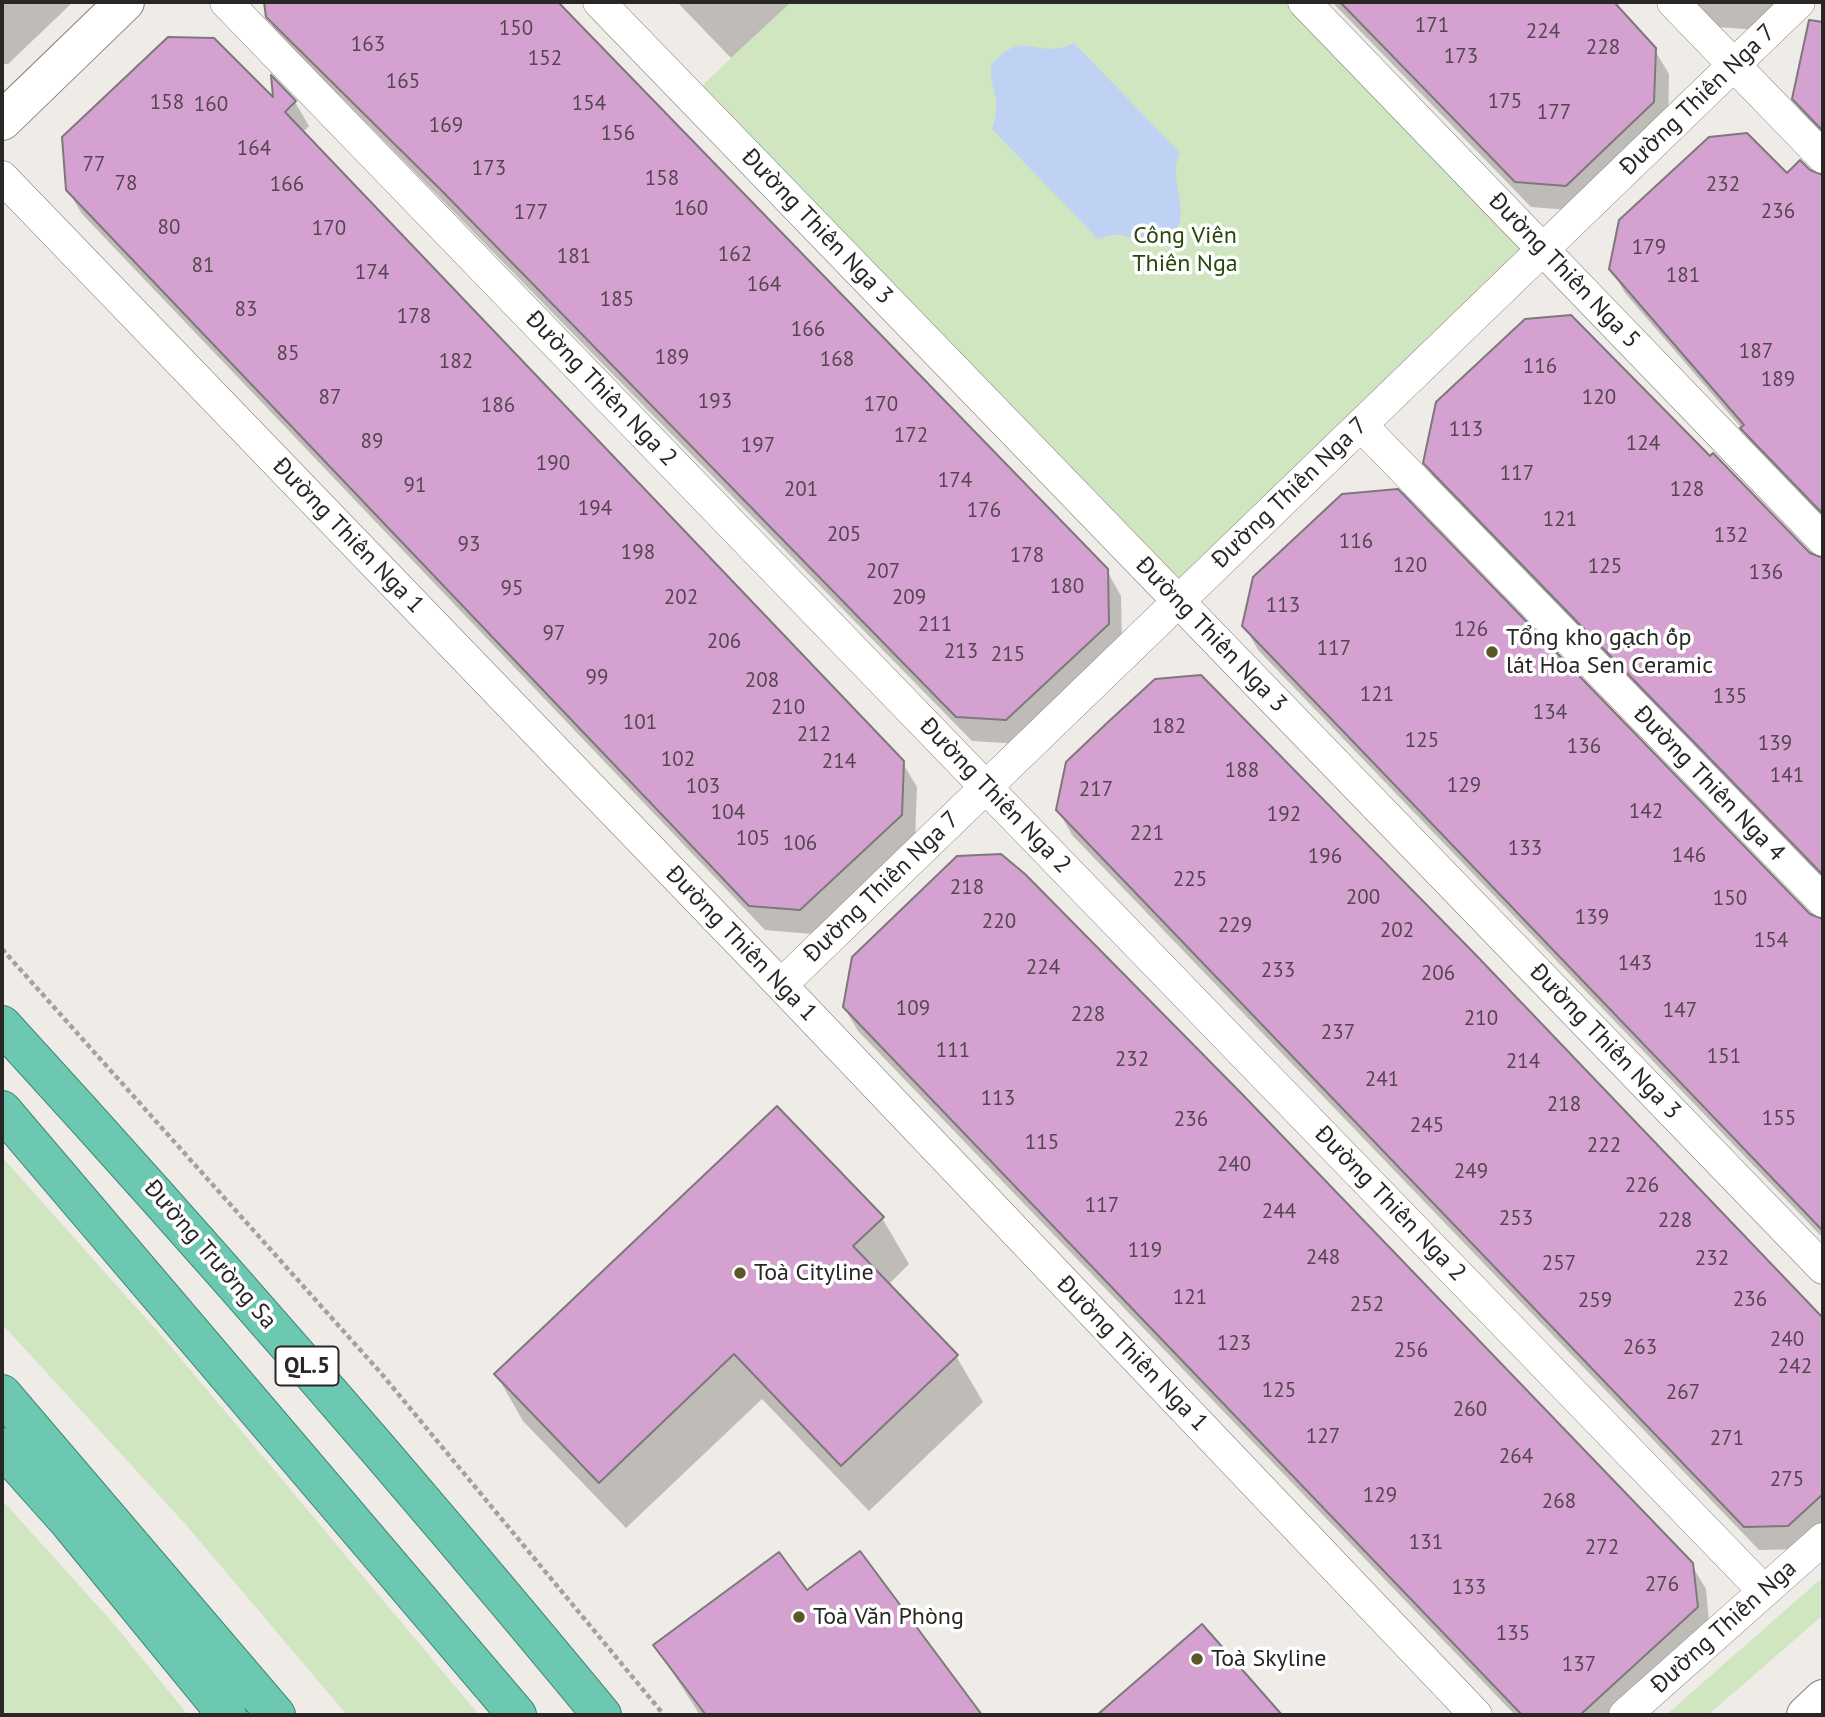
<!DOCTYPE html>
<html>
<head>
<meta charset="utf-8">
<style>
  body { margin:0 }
  #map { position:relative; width:1825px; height:1717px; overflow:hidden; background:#efebe6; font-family:"PT Sans",sans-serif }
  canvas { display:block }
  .frame { position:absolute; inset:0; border:4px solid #292726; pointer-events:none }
</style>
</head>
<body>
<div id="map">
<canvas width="1825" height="1717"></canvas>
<div class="frame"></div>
</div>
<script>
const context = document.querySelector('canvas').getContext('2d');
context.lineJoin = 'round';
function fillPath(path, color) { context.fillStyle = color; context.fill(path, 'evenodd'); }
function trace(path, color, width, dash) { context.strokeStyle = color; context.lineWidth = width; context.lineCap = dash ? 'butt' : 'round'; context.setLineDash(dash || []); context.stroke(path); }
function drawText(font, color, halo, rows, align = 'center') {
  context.font = font + ' "PT Sans",sans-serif'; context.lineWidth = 7; context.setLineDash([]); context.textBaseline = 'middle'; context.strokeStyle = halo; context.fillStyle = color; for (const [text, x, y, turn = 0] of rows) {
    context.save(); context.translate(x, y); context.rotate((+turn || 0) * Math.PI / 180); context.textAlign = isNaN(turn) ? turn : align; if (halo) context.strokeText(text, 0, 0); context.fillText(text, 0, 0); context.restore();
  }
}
const green = new Path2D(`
  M791,2H1304L1543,249L1179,601L691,96Z
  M2,1157L167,1342L479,1715H347L187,1526L2,1324Z
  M2,1500L113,1623L188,1715H2Z
  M1823,1577V1615L1708,1715H1666Z`);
const water = new Path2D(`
  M1074,43L1180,153C1178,159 1175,167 1176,174C1177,199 1196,238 1150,241C1127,242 1127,228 1098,239L992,129C1003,100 990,94 991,65C1026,25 1034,62 1074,43Z`);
const shadow = new Path2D(`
  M2,2H73L8,64H2Z
  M266,2H556L1107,571L1121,596L1122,649L1021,744L972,741L341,97L338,99L282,42L267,16Z
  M677,2H791L731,58Z
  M1332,2H1612L1654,49L1669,74L1668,127L1581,211L1531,207Z
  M1691,2H1793L1763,30L1715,27Z
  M1823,31V139L1808,123L1794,99L1805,48Z
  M273,79L295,102L309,126L302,133L902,762L917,787L915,840L813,934L765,930L82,214L67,189L275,102Z
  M1787,175L1823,176V521L1756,452L1744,431L1625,293L1611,268Z
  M1710,458L1809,554L1823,559V883L1439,487L1425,463Z
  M1244,625L1809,915L1823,920V1238L1258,650Z
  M1058,810L1415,894L1823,1319V1530L1801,1549L1759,1550L1072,835Z
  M844,1007L1691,1564L1706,1589L1710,1632L1619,1715H1515L858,1031Z
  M882,1218L909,1264L888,1285L956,1356L983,1402L869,1511L762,1399L626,1528L523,1421L496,1374Z
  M859,1554L980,1715H700L655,1645L807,1592Z
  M1202,1627L1279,1715H1099Z`);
const building = new Path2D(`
  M264,2H558L1108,569L1109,624L1006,720L956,717L440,189L266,17Z
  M1340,2H1614L1656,48L1654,102L1566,186L1515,182Z
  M1809,20L1823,22V131L1792,99Z
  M168,37L214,38L273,97L271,75L296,101L285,112L904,761L902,815L800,910L749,906L66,190L62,137Z
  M1747,133L1787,173L1800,160L1810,170L1823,175V514L1740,428L1744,425L1609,269L1619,220L1709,137Z
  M1571,315L1710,456L1713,453L1810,553L1823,558V875L1423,463L1436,402L1525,319Z
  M1398,489L1810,914L1823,919V1231L1242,626L1253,577L1342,494Z
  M1201,675L1474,953L1823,1318V1494L1788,1526L1744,1527L1056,810L1066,762L1107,723L1155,679Z
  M1001,854L1025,874L1242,1094L1693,1563L1698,1607L1580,1715H1522L843,1007L852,957L957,856Z
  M777,1106L884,1217L853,1246L958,1355L841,1466L734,1354L599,1483L494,1374Z
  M860,1551L982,1715H706L653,1645L779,1552L807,1590Z
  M1202,1624L1282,1715H1097Z`);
const path = new Path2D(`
  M2,949L380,1372L664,1715`);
const minor = new Path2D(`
  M226,2L1764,1591
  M599,2L1823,1268
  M1304,2L1823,540
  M1673,2L1823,157
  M2,177L781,985L1476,1715
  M1361,425L1823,901
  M781,985L1799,2
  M1625,1715L1823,1539`);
const tertiary = new Path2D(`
  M2,121L125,2
  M1806,1715L1823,1699`);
const trunk = new Path2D(`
  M2,1025C208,1250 408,1480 602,1715
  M2,1110L517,1715
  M2,1394L276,1715
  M2,1447L69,1522L227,1715`);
const markers = [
  [1492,652,7,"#5a5825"],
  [740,1273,7,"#5a5825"],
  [799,1617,7,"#5a5825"],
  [1197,1659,7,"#5a5825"]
];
const numberNames = [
  ["171",1432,26],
  ["150",516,29],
  ["224",1543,32],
  ["163",368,45],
  ["228",1603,48],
  ["173",1461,57],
  ["152",545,59],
  ["165",403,82],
  ["175",1505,102],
  ["158",167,103],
  ["154",589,104],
  ["160",211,105],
  ["177",1554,113],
  ["169",446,126],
  ["156",618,134],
  ["164",254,149],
  ["77",94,165],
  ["173",489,169],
  ["158",662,179],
  ["78",126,184],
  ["166",287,185],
  ["232",1723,185],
  ["160",691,209],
  ["236",1778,212],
  ["177",531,213],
  ["80",169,228],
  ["170",329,229],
  ["179",1649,248],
  ["162",735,255],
  ["181",574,257],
  ["81",203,266],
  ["174",372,273],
  ["181",1683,276],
  ["164",764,285],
  ["185",617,300],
  ["83",246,310],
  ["178",414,317],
  ["166",808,330],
  ["187",1756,352],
  ["85",288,354],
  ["189",672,358],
  ["168",837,360],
  ["182",456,362],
  ["116",1540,367],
  ["189",1778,380],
  ["87",330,398],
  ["120",1599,398],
  ["193",715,402],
  ["170",881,405],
  ["186",498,406],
  ["113",1466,430],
  ["172",911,436],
  ["89",372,442],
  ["124",1643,444],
  ["197",758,446],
  ["190",553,464],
  ["117",1517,474],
  ["174",955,481],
  ["91",415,486],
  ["201",801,490],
  ["128",1687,490],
  ["194",595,509],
  ["176",984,511],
  ["121",1560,520],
  ["205",844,535],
  ["132",1731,536],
  ["116",1356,542],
  ["93",469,545],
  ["198",638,553],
  ["178",1027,556],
  ["120",1410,566],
  ["125",1605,567],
  ["207",883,572],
  ["136",1766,573],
  ["180",1067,587],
  ["95",512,589],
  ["202",681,598],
  ["209",909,598],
  ["113",1283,606],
  ["211",935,625],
  ["126",1471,630],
  ["97",554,634],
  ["206",724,642],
  ["117",1334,649],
  ["213",961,652],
  ["215",1008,655],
  ["99",597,678],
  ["208",762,681],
  ["121",1377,695],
  ["135",1730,697],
  ["210",788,708],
  ["134",1550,713],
  ["101",640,723],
  ["182",1169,727],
  ["212",814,735],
  ["125",1422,741],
  ["139",1775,744],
  ["136",1584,747],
  ["102",678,760],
  ["214",839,762],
  ["188",1242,771],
  ["141",1787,776],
  ["129",1464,786],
  ["103",703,787],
  ["217",1096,790],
  ["142",1646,812],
  ["104",728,813],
  ["192",1284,815],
  ["221",1147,834],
  ["105",753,839],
  ["106",800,844],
  ["133",1525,849],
  ["146",1689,856],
  ["196",1325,857],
  ["225",1190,880],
  ["218",967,888],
  ["200",1363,898],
  ["150",1730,899],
  ["139",1592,918],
  ["220",999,922],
  ["229",1235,926],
  ["202",1397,931],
  ["154",1771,941],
  ["143",1635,964],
  ["224",1043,968],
  ["233",1278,971],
  ["206",1438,974],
  ["109",913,1009],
  ["147",1680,1011],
  ["228",1088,1015],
  ["210",1481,1019],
  ["237",1338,1033],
  ["111",953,1051],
  ["151",1724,1057],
  ["232",1132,1060],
  ["214",1523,1062],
  ["241",1382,1080],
  ["113",998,1099],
  ["218",1564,1105],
  ["155",1779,1119],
  ["236",1191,1120],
  ["245",1427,1126],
  ["115",1042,1143],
  ["222",1604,1146],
  ["240",1234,1165],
  ["249",1471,1172],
  ["226",1642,1186],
  ["117",1102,1206],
  ["244",1279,1212],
  ["253",1516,1219],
  ["228",1675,1221],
  ["119",1145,1251],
  ["248",1323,1258],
  ["232",1712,1259],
  ["257",1559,1264],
  ["121",1190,1298],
  ["236",1750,1300],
  ["259",1595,1301],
  ["252",1367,1305],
  ["240",1787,1340],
  ["123",1234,1344],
  ["263",1640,1348],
  ["256",1411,1351],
  ["242",1795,1367],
  ["125",1279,1391],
  ["267",1683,1393],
  ["260",1470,1410],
  ["127",1323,1437],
  ["271",1727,1439],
  ["264",1516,1457],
  ["275",1787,1480],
  ["129",1380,1496],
  ["268",1559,1502],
  ["131",1426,1543],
  ["272",1602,1548],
  ["276",1662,1585],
  ["133",1469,1588],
  ["135",1513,1634],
  ["137",1579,1665]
];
const shields = [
  [307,1366,63]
];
const shieldNames = [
  ["QL.5",307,1366]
];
const streetNames = [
  ["Đường Thiên Nga 7",1698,100,-44],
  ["Đường Thiên Nga 3",817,227,46],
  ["Đường Thiên Nga 5",1564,271,46],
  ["Đường Thiên Nga 2",601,389,46],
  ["Đường Thiên Nga 7",1290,493,-44],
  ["Đường Thiên Nga 1",348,536,46],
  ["Đường Thiên Nga 3",1211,635,46],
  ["Đường Thiên Nga 4",1709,784,46],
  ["Đường Thiên Nga 2",995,796,46],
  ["Đường Thiên Nga 7",882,887,-44],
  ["Đường Thiên Nga 1",741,944,46],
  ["Đường Thiên Nga 3",1605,1042,46],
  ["Đường Thiên Nga 2",1390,1204,46],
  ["Đường Trường Sa",210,1255,49],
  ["Đường Thiên Nga 1",1132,1354,46],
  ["Đường Thiên Nga",1724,1627,-42]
];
const parkNames = [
  ["Công Viên",1185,236],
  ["Thiên Nga",1185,264]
];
const poiNames = [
  ["Tổng kho gạch ốp",1506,638],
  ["lát Hoa Sen Ceramic",1506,666],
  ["Toà Cityline",754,1273],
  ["Toà Văn Phòng",813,1617],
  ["Toà Skyline",1211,1659]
];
fillPath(green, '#cfe6c0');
fillPath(water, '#c0d2f4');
fillPath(shadow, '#0003');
fillPath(building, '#d5a1d0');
trace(building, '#7c787b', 2);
trace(minor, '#827f7b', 33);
trace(tertiary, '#827f7b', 40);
trace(trunk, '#3c8773', 40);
trace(path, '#a5a29e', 4.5, [5, 3.5]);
trace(minor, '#fff', 32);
trace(tertiary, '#fff', 38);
trace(trunk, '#6cc8b0', 38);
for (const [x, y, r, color] of markers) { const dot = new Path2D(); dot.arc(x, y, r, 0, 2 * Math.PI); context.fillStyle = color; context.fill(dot); trace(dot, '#fff', 2.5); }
drawText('21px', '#544650', null, numberNames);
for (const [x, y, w] of shields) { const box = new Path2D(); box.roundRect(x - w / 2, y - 19.5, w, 39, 5); context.fillStyle = '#fff'; context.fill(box); trace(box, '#292726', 2); }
drawText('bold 23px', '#292726', null, shieldNames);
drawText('24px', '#292726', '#fff', streetNames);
drawText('24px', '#28470b', '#fff', parkNames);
drawText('24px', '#292726', '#fff', poiNames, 'left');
</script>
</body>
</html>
